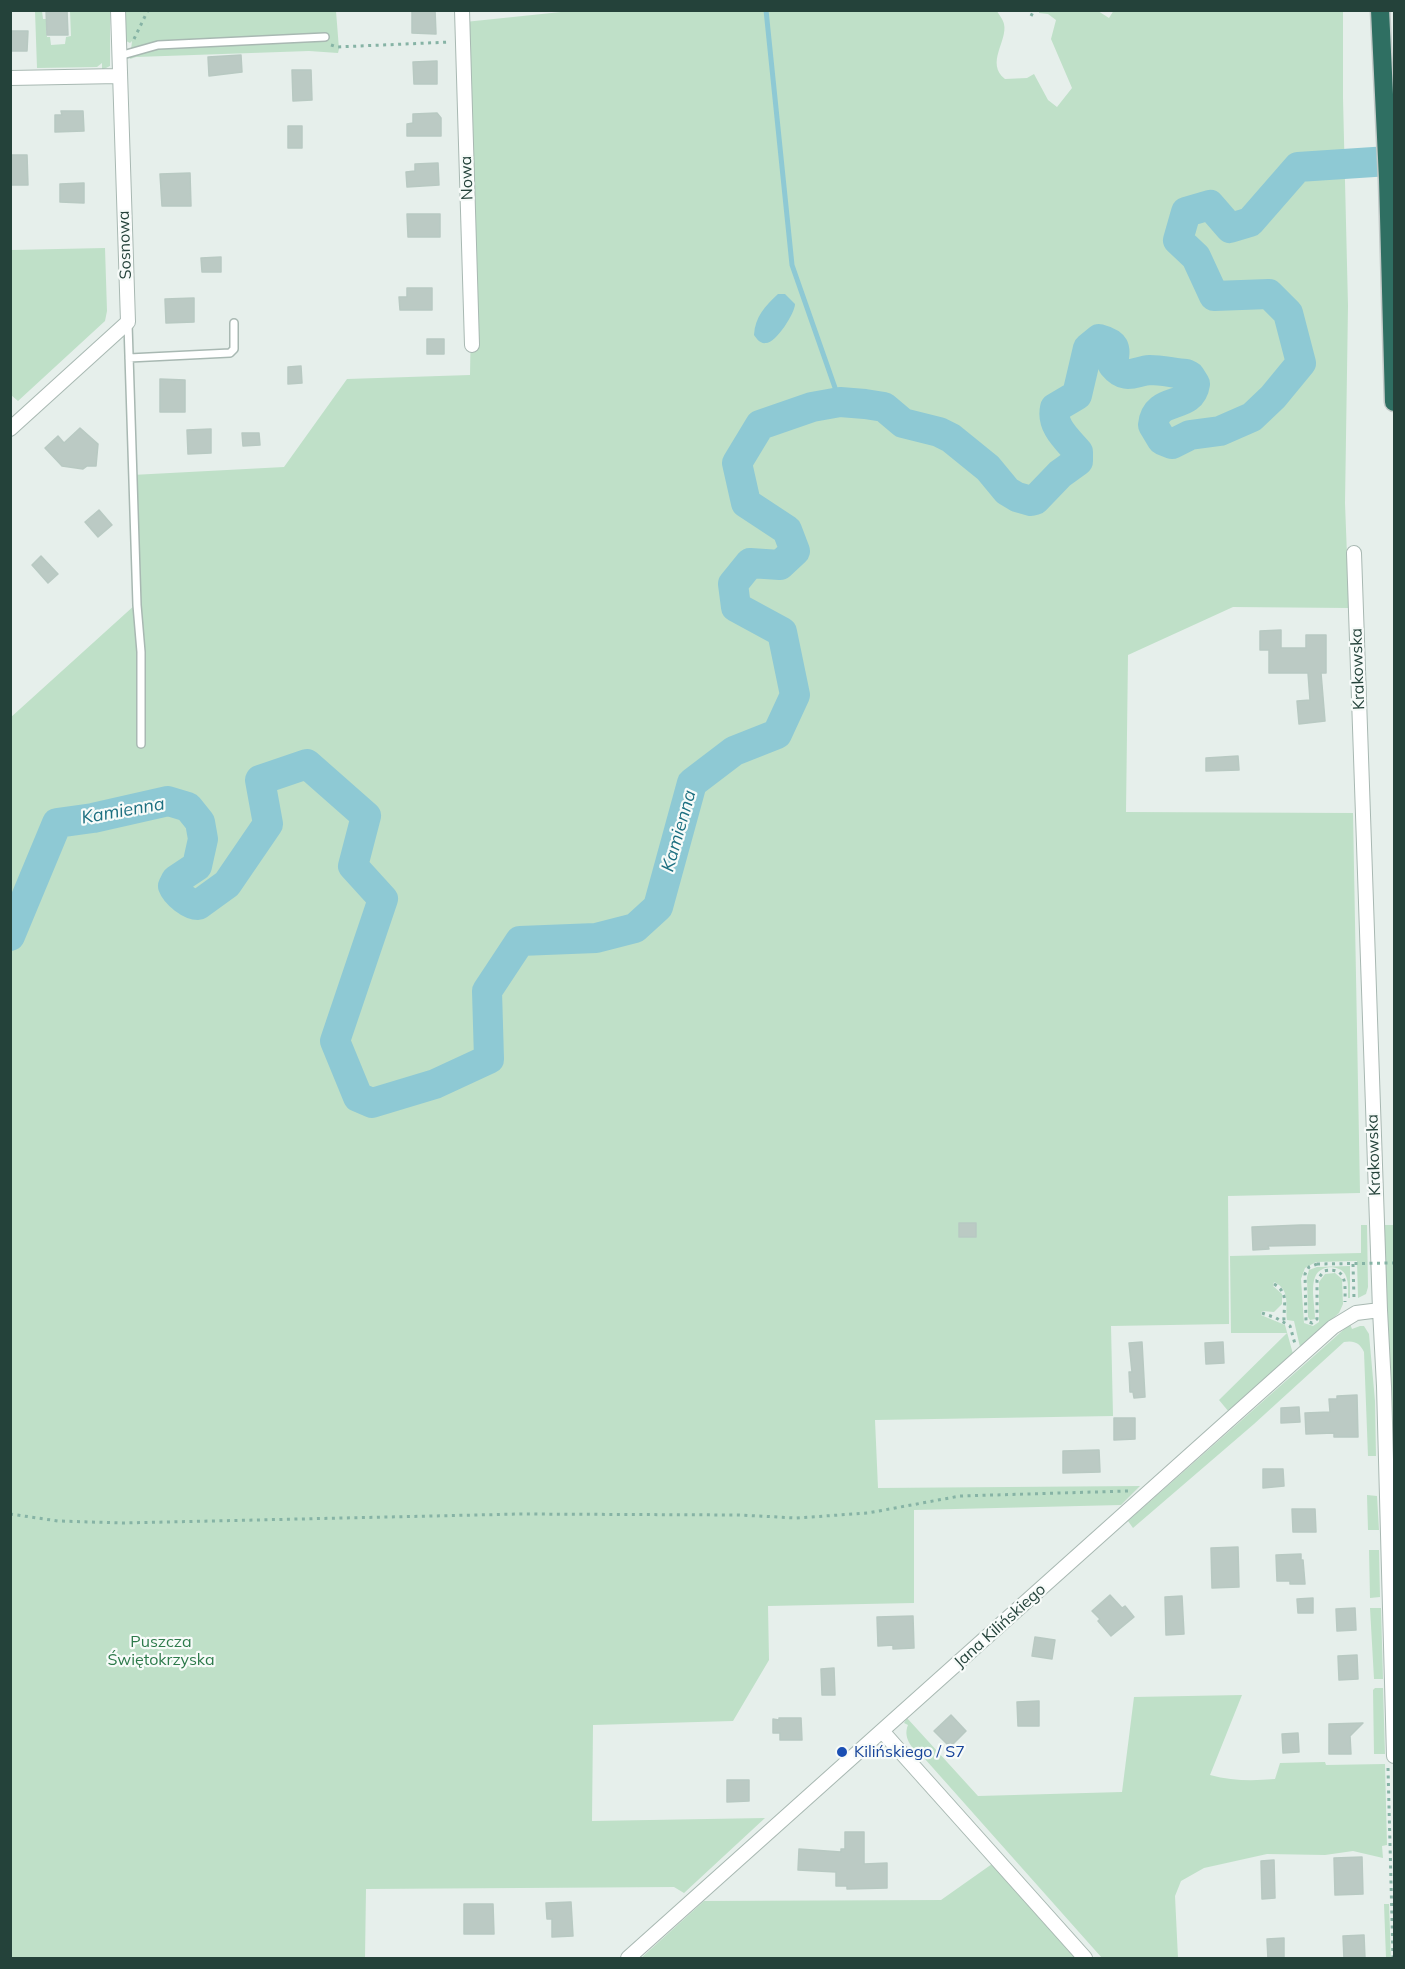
<!DOCTYPE html>
<html>
<head>
<meta charset="utf-8">
<style>
  body { margin:0 }
  #map { position:relative; width:1405px; height:1969px; overflow:hidden; background:#e6efeb; font-family:Mulish,sans-serif }
  canvas { display:block }
  .frame { position:absolute; inset:0; border:12px solid #24423a; pointer-events:none }
</style>
</head>
<body>
<div id="map">
<canvas width="1405" height="1969"></canvas>
<div class="frame"></div>
</div>
<script>
const context = document.querySelector('canvas').getContext('2d');
context.lineJoin = 'round';
function fillPath(path, color) { context.fillStyle = color; context.fill(path, 'evenodd'); }
function trace(path, color, width, dash) { context.strokeStyle = color; context.lineWidth = width; context.lineCap = dash ? 'butt' : 'round'; context.setLineDash(dash || []); context.stroke(path); }
function drawText(font, color, halo, rows, align = 'center') {
  context.font = font + ' Mulish,sans-serif'; context.lineWidth = 4.5; context.setLineDash([]); context.textBaseline = 'middle'; context.strokeStyle = halo; context.fillStyle = color; for (const [text, x, y, turn = 0] of rows) {
    context.save(); context.translate(x, y); context.rotate((+turn || 0) * Math.PI / 180); context.textAlign = isNaN(turn) ? turn : align; if (halo) context.strokeText(text, 0, 0); context.fillText(text, 0, 0); context.restore();
  }
}
const green = new Path2D(`
  M562,10L997,11C999,15 1003,19 1004,24C1008,41 985,63 1005,79L1027,78L1034,74L1048,100L1057,107L1072,88L1051,39L1056,20L1048,14L1039,13V11H1098L1109,18L1114,10L1343,11V98L1348,306L1345,503L1349,608L1233,607L1128,655L1126,812L1353,813L1360,1193L1228,1196L1229,1324L1111,1326L1113,1416L875,1420L878,1488L1140,1486L1121,1505L914,1510V1603L768,1606L769,1660L733,1721L593,1725L592,1821L765,1818L684,1893L674,1887L366,1889L365,1958H11L10,718L136,604L132,475L284,467L347,379L470,375L472,261L465,22L561,12Z
  M35,11H42L43,19H46L47,37H50L51,45L65,44L66,37L71,36L70,11H110V66L102,70V63L97,67L37,68Z
  M125,11H336L339,49L338,53L309,51L136,57L130,59L132,41L130,43L126,41Z
  M105,248L107,311L105,321L18,401L11,395V250Z
  M1361,1225H1367L1368,1287L1366,1294L1358,1298L1357,1261L1316,1262L1305,1268L1301,1279L1304,1323L1313,1326L1319,1322V1282L1325,1274L1335,1273L1342,1279L1343,1304L1339,1313L1300,1347L1294,1321L1287,1320C1285,1305 1291,1290 1274,1282L1273,1286L1282,1294V1304L1274,1312L1262,1311L1261,1315L1285,1325L1293,1354L1229,1412L1219,1400L1287,1333H1231L1230,1256L1361,1253Z
  M1381,1225H1394V1526Z
  M1350,1266V1298H1348C1348,1291 1349,1281 1345,1274C1339,1265 1322,1265 1316,1275C1310,1286 1315,1306 1315,1319L1310,1320L1308,1317L1307,1277L1309,1270L1317,1267Z
  M1350,1324L1352,1329L1360,1326H1364L1369,1334L1375,1401L1376,1456H1368L1364,1352C1360,1343 1354,1340 1344,1342L1254,1424L1133,1528L1128,1521Z
  M1367,1495L1377,1496L1379,1530H1368Z
  M1369,1550H1379L1380,1597L1370,1598Z
  M1370,1608H1381L1383,1679H1374Z
  M1375,1688H1383L1385,1754H1374L1373,1690Z
  M1242,1695L1210,1775C1232,1781 1253,1781 1275,1779L1280,1763L1325,1762L1326,1765L1385,1764L1387,1845L1382,1846L1383,1858L1353,1851L1325,1855L1267,1854L1204,1868L1181,1881L1175,1896L1178,1958H1102L925,1759C914,1751 902,1739 908,1725L904,1723L907,1718L978,1796L1122,1792L1134,1697Z
  M992,1864L1076,1958H641L704,1901L941,1900Z
  M1384,1904H1389L1391,1958H1386Z`);
const water = new Path2D(`
  M778,294H785L795,304C795,313 776,343 766,343C760,344 757,339 754,335C755,317 765,306 778,294Z`);
const stream = new Path2D(`
  M766,10L792,265L840,402`);
const river = new Path2D(`
  M10,936L57,823L93,818L168,801L188,807L200,822L203,839L197,866L176,880L173,886C176,894 190,905 198,905L227,884L268,824L260,780L307,764L366,816L353,866L383,899L335,1041L358,1097L372,1103L435,1084L489,1059L487,991L520,941L596,938L635,928L658,907L692,783L734,751L777,734L795,695L782,632L736,607L733,584L750,563L780,565L795,551L787,530L746,503L737,463L760,425L812,407L840,402L865,404L884,407L903,423L939,432L951,438L988,468L1007,491L1017,497L1031,501L1035,500L1060,474L1078,461V452C1067,439 1051,426 1055,408L1077,395L1088,348L1099,339C1118,344 1115,349 1113,365C1126,381 1135,371 1150,370C1161,370 1174,373 1186,374L1190,376L1195,384C1191,411 1156,395 1153,425L1162,440L1172,444L1190,435L1220,431L1252,417L1273,397L1301,363L1288,313L1269,294L1214,296L1196,257L1178,240L1186,212L1210,205L1230,228L1250,222L1298,167L1389,161L1394,156`);
const building = new Path2D(`
  M46,10H67L68,35H47Z
  M412,10H435L436,34L412,33Z
  M10,31H28L27,51H10Z
  M241,55L242,72L209,76L208,57Z
  M437,61V84H414L413,62Z
  M292,70H311L312,100L293,101Z
  M61,111H83L84,131L55,132V115H62Z
  M437,113L441,118V136H407V124L413,123V114Z
  M288,126H302V148H288Z
  M10,155H27L28,185H10Z
  M438,163L439,185L407,187L406,172L415,171V164Z
  M190,173L191,206H162L160,174Z
  M84,183V203L60,202V184Z
  M407,214H440V237H408Z
  M221,257V272H202L201,258Z
  M407,288H432V310H400L399,297H407Z
  M194,298V322L166,323L165,299Z
  M427,339H444V354H427Z
  M301,366L302,383L288,384V367Z
  M160,379L185,380V412H160Z
  M80,428L98,444L96,466H87L83,469L62,466L45,448L58,436L64,443Z
  M211,429V453L188,454L187,430Z
  M242,433H259L260,445L243,446Z
  M99,510L112,525L98,537L85,522Z
  M41,556L58,574L48,583L32,565Z
  M1281,630V648H1306V635H1326V673H1321L1325,721L1299,724L1297,701L1310,700L1308,673H1269V650H1260V631Z
  M1238,756L1239,770L1206,771V758Z
  M959,1223H976V1237H959Z
  M1301,1225H1315V1245L1268,1246L1269,1249L1253,1250L1252,1227Z
  M1142,1342L1145,1397L1134,1398L1133,1392H1130L1129,1372H1132L1129,1343Z
  M1223,1342L1224,1363L1206,1364L1205,1343Z
  M1357,1395L1358,1437H1334V1433L1306,1434L1305,1413L1330,1412L1329,1399H1337V1396Z
  M1299,1407L1300,1422L1281,1423V1408Z
  M1114,1418H1135V1439L1114,1440Z
  M1099,1450L1100,1472L1063,1473V1451Z
  M1263,1469H1283L1284,1486L1263,1488Z
  M1292,1509H1315L1316,1532H1293Z
  M1238,1547L1239,1587L1212,1588L1211,1548Z
  M1301,1554V1560H1303L1305,1584H1290V1581H1277L1276,1555Z
  M1110,1595L1122,1608L1125,1606L1134,1617L1111,1636L1098,1621L1100,1619L1092,1611Z
  M1182,1596L1184,1634L1166,1635L1165,1597Z
  M1313,1598V1613H1298L1297,1599Z
  M1355,1608L1356,1630L1337,1631L1336,1609Z
  M913,1616L914,1648L893,1649V1645L878,1646L877,1617Z
  M1035,1637L1055,1640L1052,1659L1032,1656Z
  M1357,1655L1358,1679L1339,1680L1338,1656Z
  M834,1668L835,1695H822L821,1669Z
  M1039,1701V1726H1018L1017,1702Z
  M951,1715L966,1731L950,1747L934,1731Z
  M779,1718H801L802,1740H780V1733H773V1719L779,1720Z
  M1363,1723L1350,1736L1351,1754H1329V1724Z
  M1298,1733L1299,1752L1283,1753L1282,1734Z
  M727,1780H749V1801L727,1802Z
  M845,1832H864V1864L887,1863V1888L847,1889V1886H836V1872L798,1870L799,1849L841,1852V1849H845Z
  M1362,1857L1363,1894L1335,1895L1334,1858Z
  M1274,1860L1275,1898L1262,1899L1261,1861Z
  M571,1902L573,1936L552,1937V1919H547L546,1903Z
  M464,1904H493L494,1934H464Z
  M1364,1935L1365,1959H1344L1343,1936Z
  M1284,1938V1959H1268L1267,1939Z`);
const path = new Path2D(`
  M1031,16L1034,10
  M134,39L148,10
  M331,45L337,47L450,42
  M1317,1264L1309,1267L1305,1274L1306,1321L1312,1323L1317,1319V1280L1324,1271C1348,1266 1345,1286 1345,1302
  M1353,1264L1354,1298
  M1274,1284C1290,1293 1283,1307 1284,1322
  M1262,1313L1276,1318L1290,1326L1295,1344
  M10,1514L58,1521L123,1523L520,1514L739,1515L796,1518L868,1513L960,1496L1128,1491
  M1388,1768L1393,1958`);
const lane = new Path2D(`
  M119,56L158,45L325,37
  M128,324L137,605L141,652V744
  M129,358L230,353L234,349V323`);
const street = new Path2D(`
  M462,10L472,345
  M10,78L119,76
  M10,429L128,322L118,10
  M1354,553L1380,1310L1384,1386L1394,1756
  M882,1731L1085,1958
  M628,1958L1333,1327L1356,1313L1380,1310`);
const highway = new Path2D(`
  M1380,10L1388,179L1394,402`);
const pathBridge = new Path2D(`
  M1317,1264L1394,1263`);
const markers = [
  [842,1752,6,"#1a4fb4"]
];
const streetNames = [
  ["Nowa",467,178,-92],
  ["Sosnowa",125,245,-92],
  ["Krakowska",1358,669,-92],
  ["Krakowska",1374,1155,-92],
  ["Jana Kilińskiego",1000,1626,-42]
];
const parkNames = [
  ["Puszcza",161,1642],
  ["Świętokrzyska",161,1660]
];
const transitNames = [
  ["Kilińskiego / S7",854,1752]
];
const waterNames = [
  ["Kamienna",123,811,-10],
  ["Kamienna",679,831,-74]
];
fillPath(green, '#bfe0c8');
fillPath(water, '#8ec9d4');
trace(stream, '#8ec9d4', 5);
trace(river, '#8ec9d4', 30);
fillPath(building, '#bbcac4');
trace(building, '#b8c9c2', 1.5);
trace(lane, '#a8b8b2', 10);
trace(street, '#a8b8b2', 16);
trace(highway, '#c2cac8', 21);
trace(path, '#86b3a5', 3, [3, 4.5]);
trace(lane, '#fff', 7);
trace(street, '#fff', 14);
trace(highway, '#2f6f62', 18);
trace(pathBridge, '#86b3a5', 3, [3, 4.5]);
for (const [x, y, r, color] of markers) { const dot = new Path2D(); dot.arc(x, y, r, 0, 2 * Math.PI); context.fillStyle = color; context.fill(dot); trace(dot, '#f7fbf9', 2); }
drawText('16px', '#24423a', '#f7fbf9', streetNames);
drawText('16px', '#2d7a4b', '#f7fbf9', parkNames);
drawText('16px', '#164399', '#f7fbf9', transitNames, 'left');
drawText('italic 18px', '#1c6f80', '#f7fbf9', waterNames);
</script>
</body>
</html>
